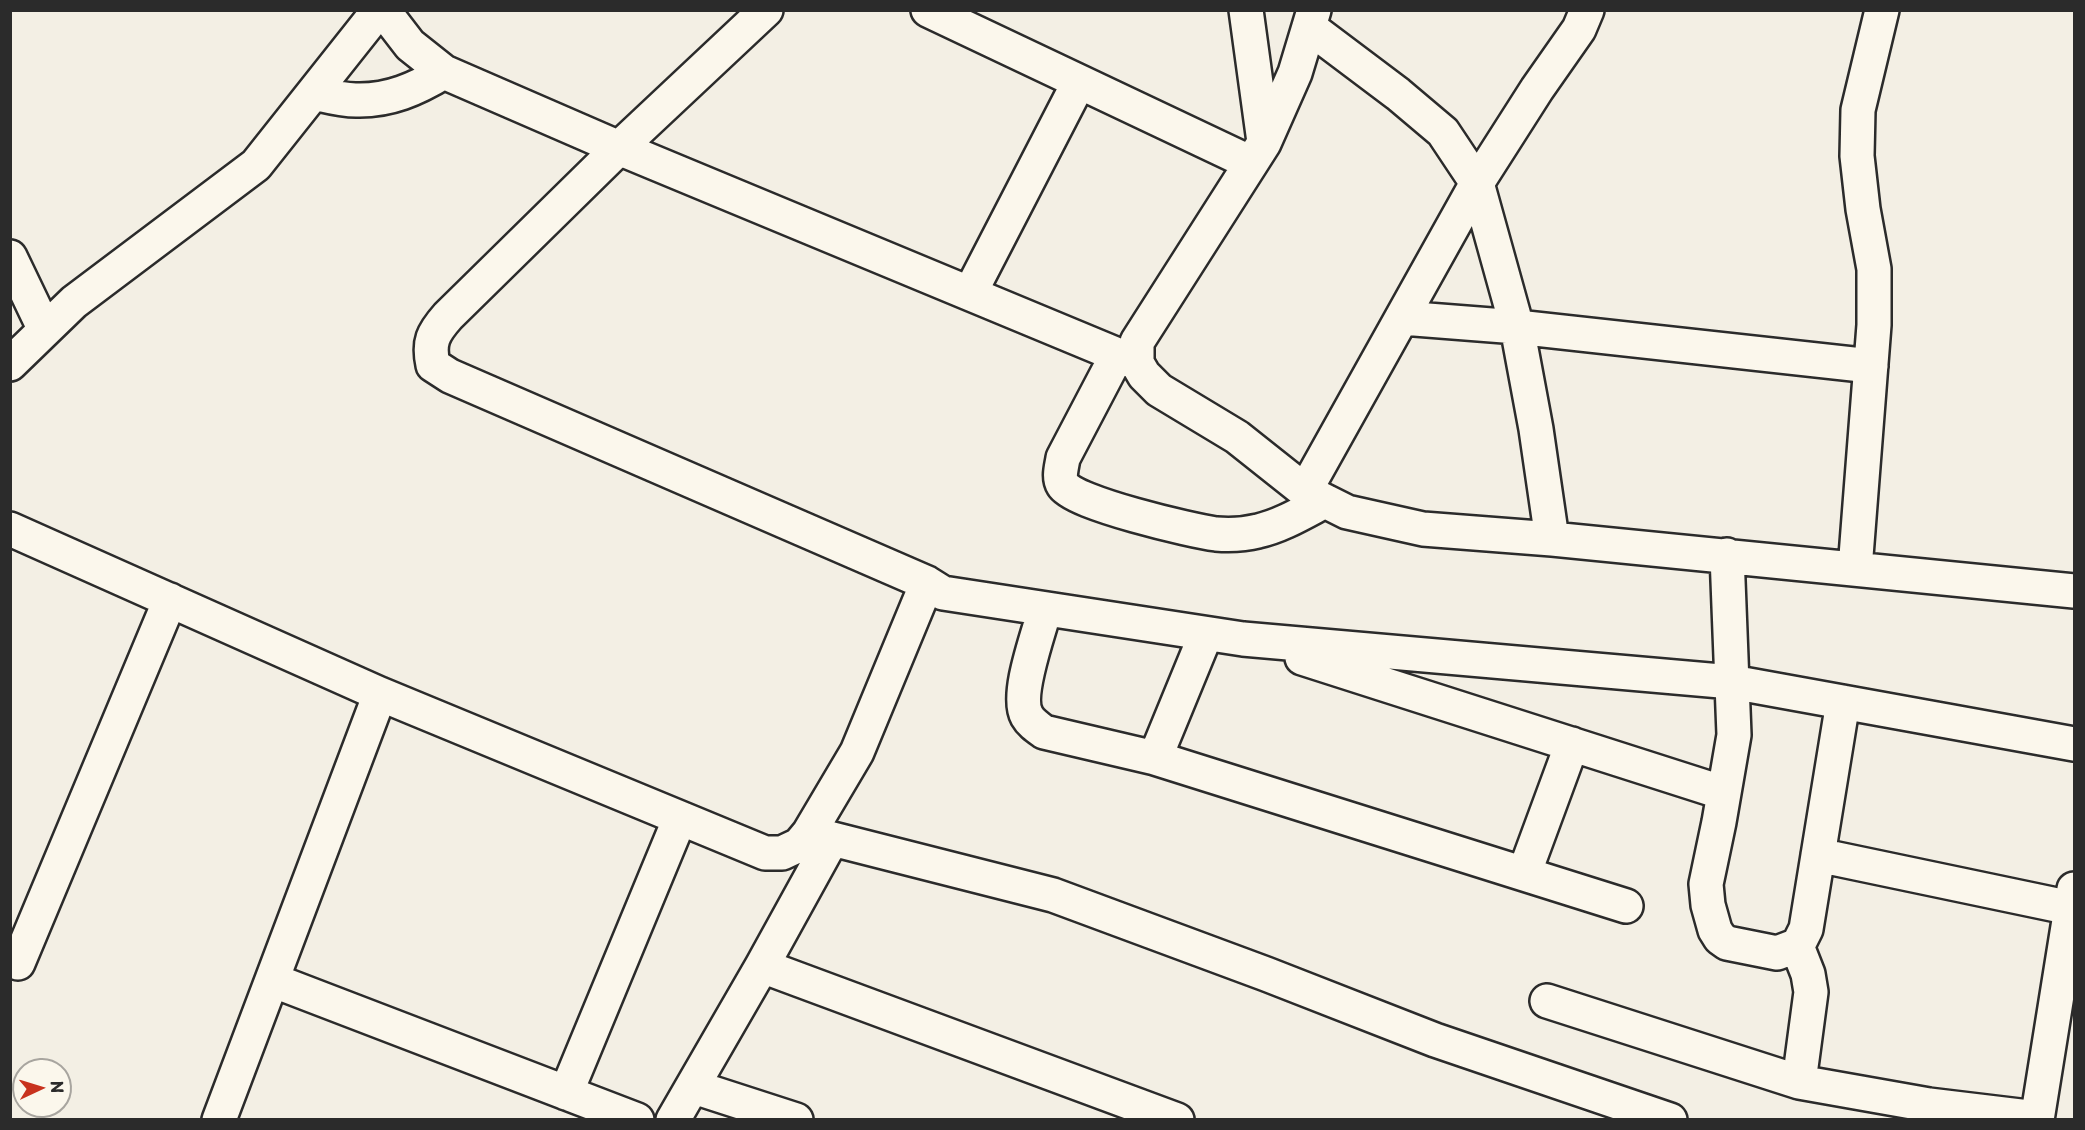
<!DOCTYPE html>
<html>
<head>
<meta charset="utf-8">
<style>
  body { margin:0 }
  #map { position:relative; width:2085px; height:1130px; overflow:hidden; background:#f3efe4; font-family:"Playpen Sans",sans-serif }
  canvas { display:block }
  .frame { position:absolute; inset:0; border:12px solid #2b2b2b; pointer-events:none }
  .north { position:absolute; left:12px; top:1058px; width:60px; height:60px; box-sizing:border-box; background:#fbf7ec; border:2px solid #a8a59f; border-radius:50%; rotate:86deg; font-size:16px; font-weight:700; line-height:24px; text-align:center; color:#2b2b2b }
  .north::after { content:''; display:block; margin:auto; width:21px; height:27px; background:#c8321e; clip-path:polygon(50% 0,100% 100%,50% 72%,0 100%) }
</style>
</head>
<body>
<div id="map">
<canvas width="2085" height="1130"></canvas>
<div class="frame"></div>
<div class="north">N</div>
</div>
<script>
const context = document.querySelector('canvas').getContext('2d');
context.lineJoin = 'round';
function trace(path, color, width, dash) { context.strokeStyle = color; context.lineWidth = width; context.lineCap = dash ? 'butt' : 'round'; context.setLineDash(dash || []); context.stroke(path); }
const street = new Path2D(`
  M383,10L410,45L444,72L619,148L1137,363
  M766,10L619,148L448,316C433,333 428,342 433,365L450,376L927,583L943,593L1243,639L1732,682L2074,744
  M928,10L1251,163
  M1246,10L1264,142
  M1314,10L1295,73L1264,143L1137,342V363L1144,375L1159,390L1237,437L1305,491L1347,512L1423,529L1552,539L2074,591
  M1309,27L1398,94L1443,132L1477,183L1517,327L1536,429L1552,539
  M314,93C327,96 342,100 356,100C389,101 416,89 444,72
  M10,257L45,330
  M970,293L1079,82
  M1402,318L1517,327L1871,366
  M1117,355L1063,458C1062,466 1058,477 1063,485C1073,503 1193,531 1216,534C1228,535 1246,534 1258,531C1281,526 1304,512 1325,501
  M10,364L74,302L256,165L379,10
  M1305,491L1477,183L1537,89L1579,29L1587,10
  M10,529L380,694L765,853H782L799,845L809,833L857,752L927,583
  M1727,555L1734,735L1719,822L1706,884L1708,905L1715,930L1720,938L1727,943L1777,953L1798,945L1806,929L1843,702
  M1855,569L1874,325V269L1863,209L1857,156L1858,110L1882,10
  M1045,609C1039,633 1015,695 1027,716C1031,723 1037,727 1044,732L1155,758L1626,906
  M1302,658L1724,793
  M1155,758L1206,634
  M809,833L1053,895L1266,974L1435,1040L1670,1120
  M1818,855L2071,908
  M1524,874L1572,744
  M1797,946L1808,974L1811,992L1799,1082
  M18,963L170,600
  M762,966L1177,1120
  M272,980L637,1120
  M1547,1001L1799,1082L1929,1105L2037,1118
  M694,1087L796,1120
  M566,1093L680,818
  M219,1120L380,694
  M673,1120L762,966L832,839`);
const secondary = new Path2D(`
  M2037,1120L2074,889`);
trace(street, '#2b2b2b', 38);
trace(secondary, '#2b2b2b', 38);
trace(street, '#fbf7ec', 33);
trace(secondary, '#fbf7ec', 33);
</script>
</body>
</html>
